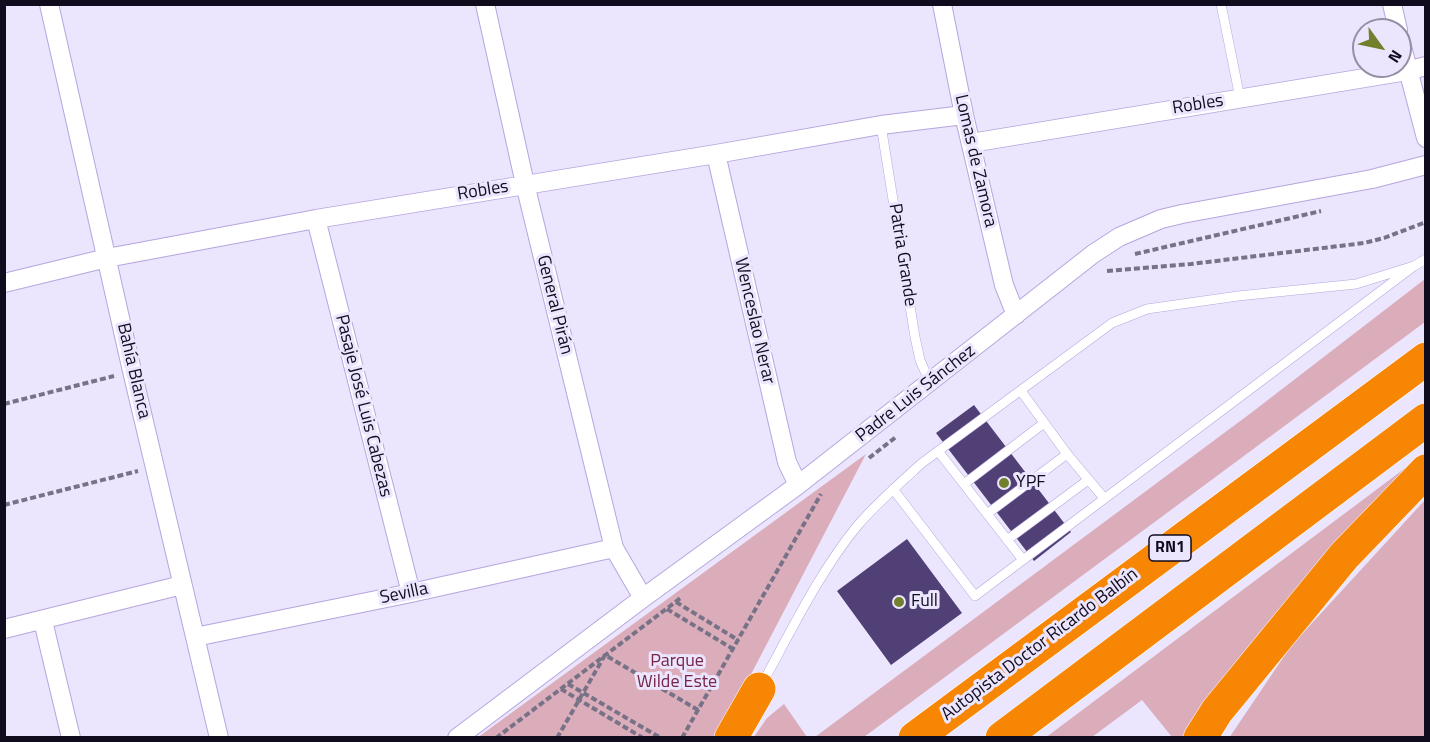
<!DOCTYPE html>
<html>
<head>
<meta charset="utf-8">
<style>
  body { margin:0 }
  #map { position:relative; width:1430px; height:742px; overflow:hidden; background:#ebe5fd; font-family:"Titillium Web",sans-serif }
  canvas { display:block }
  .frame { position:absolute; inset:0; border:6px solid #110b1e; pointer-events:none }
  .north { position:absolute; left:1352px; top:18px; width:60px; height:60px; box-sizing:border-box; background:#ebe5fd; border:2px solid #948ea4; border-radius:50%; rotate:123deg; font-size:16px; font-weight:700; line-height:24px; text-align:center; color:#110b1e }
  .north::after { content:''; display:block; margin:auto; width:21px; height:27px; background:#727f2c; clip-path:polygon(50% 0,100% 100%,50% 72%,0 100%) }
</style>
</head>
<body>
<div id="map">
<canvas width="1430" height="742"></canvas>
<div class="frame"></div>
<div class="north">N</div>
</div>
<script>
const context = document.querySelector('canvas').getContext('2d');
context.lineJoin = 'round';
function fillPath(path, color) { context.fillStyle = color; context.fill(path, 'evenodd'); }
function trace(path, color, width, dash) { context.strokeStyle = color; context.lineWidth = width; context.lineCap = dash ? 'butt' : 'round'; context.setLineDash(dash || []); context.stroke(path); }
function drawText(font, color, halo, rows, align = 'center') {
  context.font = font + ' "Titillium Web",sans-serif'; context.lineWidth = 6; context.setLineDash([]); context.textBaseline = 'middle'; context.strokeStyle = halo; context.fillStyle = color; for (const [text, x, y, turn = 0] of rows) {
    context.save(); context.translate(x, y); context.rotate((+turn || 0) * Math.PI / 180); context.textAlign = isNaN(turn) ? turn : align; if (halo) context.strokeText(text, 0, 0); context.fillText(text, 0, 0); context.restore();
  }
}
const green = new Path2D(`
  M1425,279V322L864,737H815L1251,413Z
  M866,454L748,680L715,737L477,738Z
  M1412,463L1187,737H1172L1142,700L1092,737L1045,738Z
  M1425,500V737L1229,738L1291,646Z
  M784,704L807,737H754L767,718Z`);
const building = new Path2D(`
  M974,405L1071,532L1034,561L936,433Z
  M907,539L962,613L891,665L837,591Z`);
const path = new Path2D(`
  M1135,254L1321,211
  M1107,271L1191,264L1364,243L1384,238L1426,222
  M4,404L114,376
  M869,458L896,437
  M4,505L138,471
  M676,602L738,640
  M667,609L733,649
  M568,684L661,738
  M561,689L643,738
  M496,738L682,597
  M557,738L605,655L698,710
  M682,738L821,494`);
const lane = new Path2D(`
  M1221,4L1240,98
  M881,125L915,337L920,360L930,383
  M1021,391L1067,454L1104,498
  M938,451L1023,560
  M964,484L1044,423
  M893,489L975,596L1414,266L1426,259
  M987,514L1067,454
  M1007,540L1088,480
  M762,684C791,631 820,571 858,525C877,503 900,483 922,463L1112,323L1147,309L1238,296L1356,284L1414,266`);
const street = new Path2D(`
  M49,4L132,371L219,738
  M485,4L525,184L614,548L643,598
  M942,4L964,115L1004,285L1016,315
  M1392,4L1398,30
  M1400,39L1426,138
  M971,143L1407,71L1426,66
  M716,154L787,462L798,485
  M316,219L411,593
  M4,283L107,258L316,219L716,154L881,125L964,115
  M43,621L71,738
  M4,629L182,585
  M195,637L411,593L614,548
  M457,738L643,598L798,485L1093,254L1119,237L1161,219L1182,214L1372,179L1426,165`);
const highway = new Path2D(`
  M731,738L759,689
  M915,738L1426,359
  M1002,738L1426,420
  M1200,738L1217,711L1344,556L1426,471`);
const markers = [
  [1004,483,6,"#727f2c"],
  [899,602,6,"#727f2c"]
];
const shields = [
  [1170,548,42]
];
const shieldNames = [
  ["RN1",1170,548]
];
const streetNames = [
  ["Robles",1198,105,-9],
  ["Lomas de Zamora",975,161,77],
  ["Robles",483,191,-9],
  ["Patria Grande",902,255,81],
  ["General Pirán",554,305,76],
  ["Wenceslao Nerar",754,321,77],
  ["Bahía Blanca",133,371,77],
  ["Padre Luis Sánchez",916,394,-38],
  ["Pasaje José Luis Cabezas",363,406,76],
  ["Sevilla",404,594,-12],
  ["Autopista Doctor Ricardo Balbín",1040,645,-37]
];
const poiNames = [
  ["YPF",1016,483],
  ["Full",911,602]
];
const parkNames = [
  ["Parque",677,662],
  ["Wilde Este",677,683]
];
fillPath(green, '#dbadbb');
fillPath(building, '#514076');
trace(lane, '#b6a6de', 10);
trace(street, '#b6a6de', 20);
trace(highway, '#fff', 34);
trace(path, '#787287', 4, [6, 3]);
trace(lane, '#fff', 9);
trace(street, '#fff', 18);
trace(highway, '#f78604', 33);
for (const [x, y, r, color] of markers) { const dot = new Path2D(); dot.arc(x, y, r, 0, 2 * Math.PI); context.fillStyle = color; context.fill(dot); trace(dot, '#ebe5fd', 2); }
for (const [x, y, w] of shields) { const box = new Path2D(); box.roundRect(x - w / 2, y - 13, w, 26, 4.5); context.fillStyle = '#ebe5fd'; context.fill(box); trace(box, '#110b1e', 1.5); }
drawText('bold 16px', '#110b1e', null, shieldNames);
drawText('18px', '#110b1e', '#ebe5fd', streetNames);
drawText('18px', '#110b1e', '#ebe5fd', poiNames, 'left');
drawText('18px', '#762448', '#ebe5fd', parkNames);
</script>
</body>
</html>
